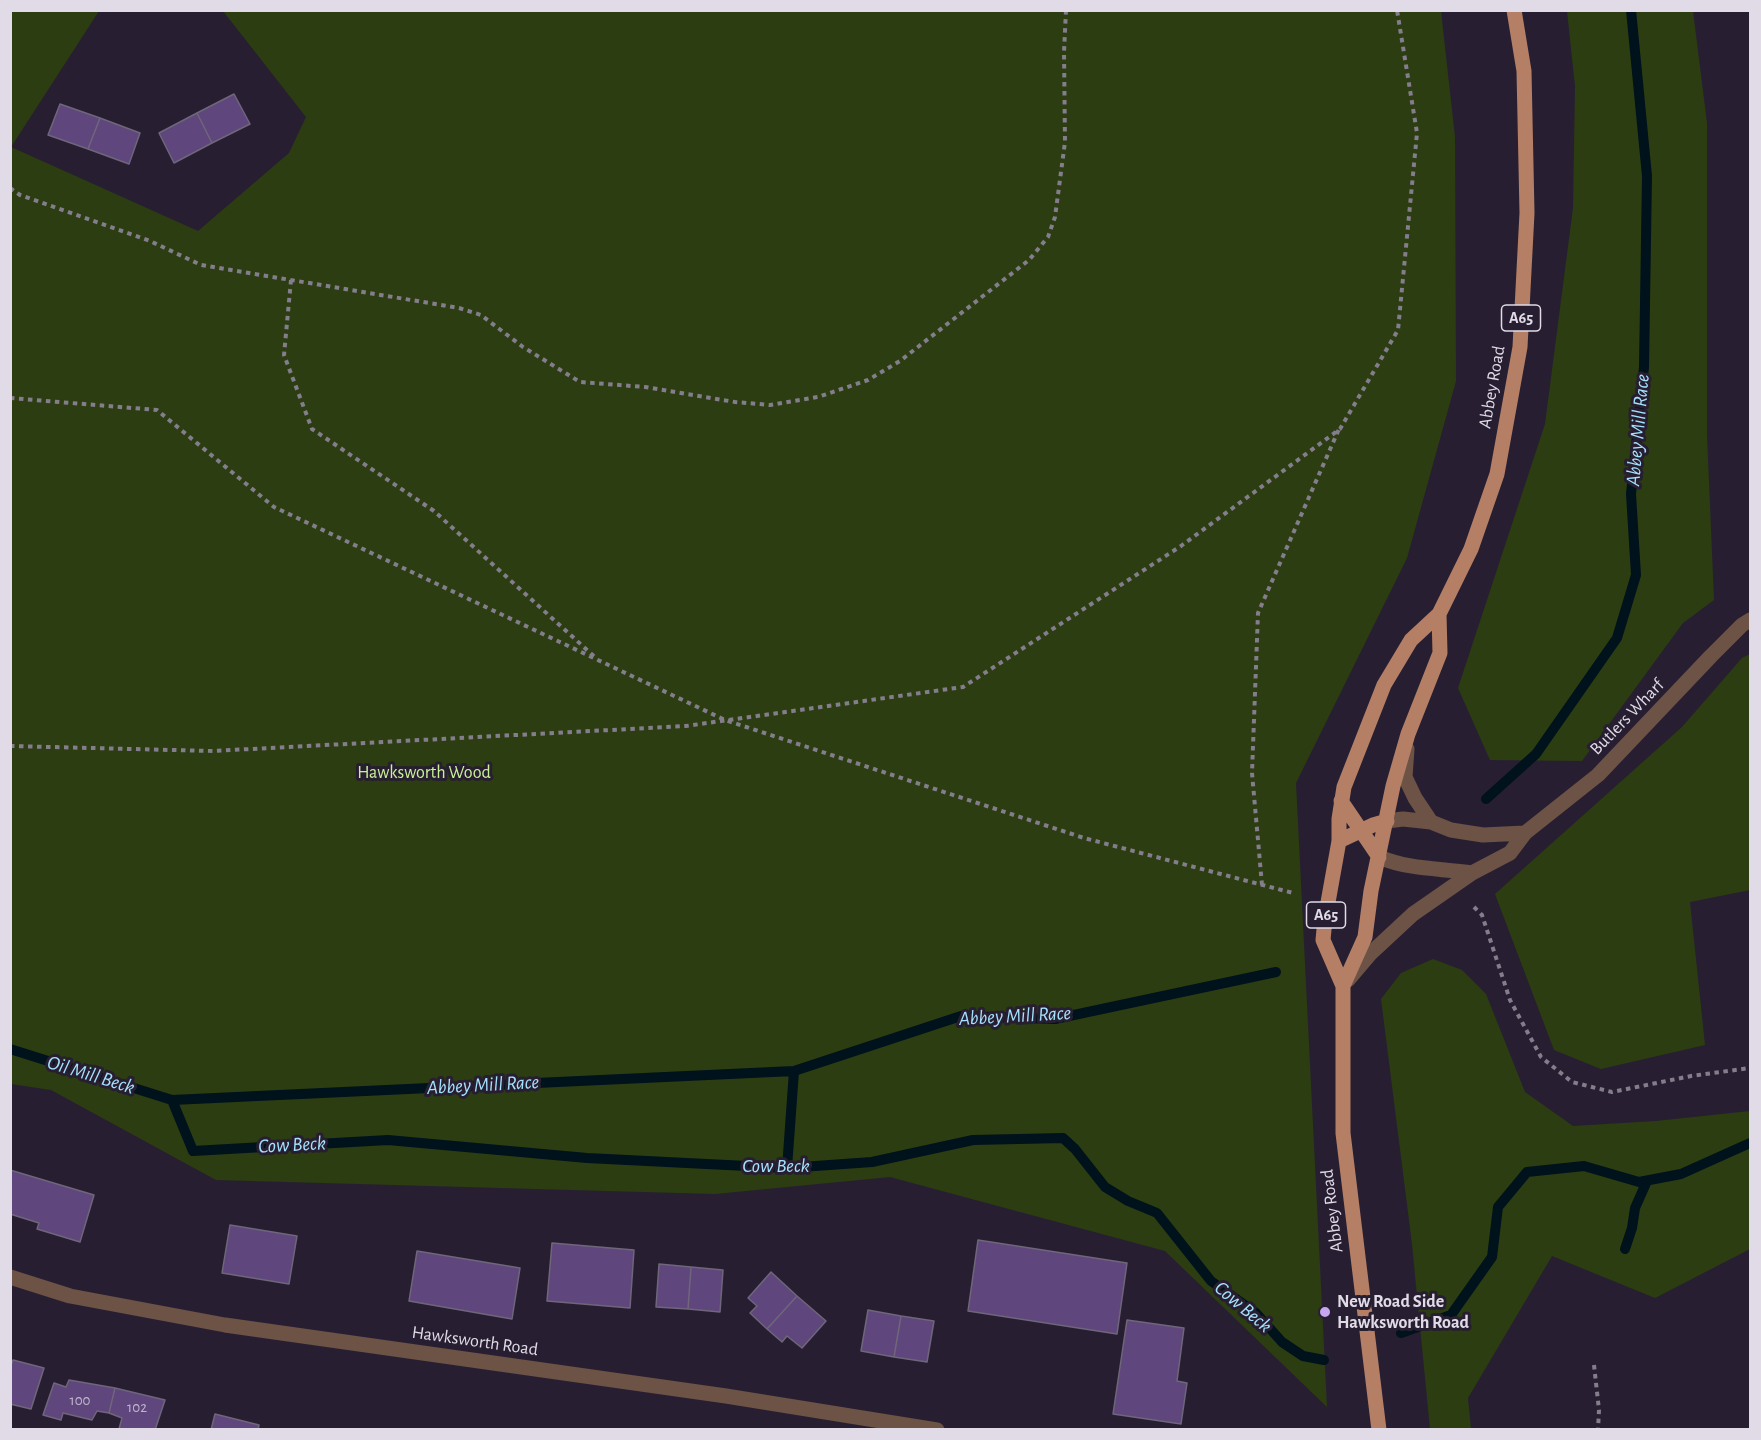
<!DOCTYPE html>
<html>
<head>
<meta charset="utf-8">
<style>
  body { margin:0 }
  #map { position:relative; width:1761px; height:1440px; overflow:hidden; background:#271f31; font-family:"Alegreya Sans",sans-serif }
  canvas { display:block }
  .frame { position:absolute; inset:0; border:12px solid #e0dbe7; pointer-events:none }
</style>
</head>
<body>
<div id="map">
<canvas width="1761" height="1440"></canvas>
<div class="frame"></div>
</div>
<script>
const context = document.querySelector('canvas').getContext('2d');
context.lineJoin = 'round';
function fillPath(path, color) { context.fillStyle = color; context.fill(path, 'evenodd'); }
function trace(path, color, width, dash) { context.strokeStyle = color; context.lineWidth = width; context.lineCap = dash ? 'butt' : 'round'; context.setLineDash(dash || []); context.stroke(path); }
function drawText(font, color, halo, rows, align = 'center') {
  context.font = font + ' "Alegreya Sans",sans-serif'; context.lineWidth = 6; context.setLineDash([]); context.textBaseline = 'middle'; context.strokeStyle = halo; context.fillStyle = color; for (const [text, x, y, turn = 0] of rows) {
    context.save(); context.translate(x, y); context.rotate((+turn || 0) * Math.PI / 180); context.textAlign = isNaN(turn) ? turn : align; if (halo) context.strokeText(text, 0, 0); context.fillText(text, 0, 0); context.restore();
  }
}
const green = new Path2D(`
  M11,10L99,11L11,147L198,231L289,153L306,117L223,11H1441L1455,137L1456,381L1407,558L1296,783L1327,1407L1165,1251L890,1177L715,1194L216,1180L51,1090L11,1084Z
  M1567,11H1693L1707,123V435L1714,600L1683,623L1582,761L1490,760L1458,688L1545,424L1573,208L1575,86Z
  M1750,654V890L1690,902L1705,1045L1601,1069L1554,1050L1495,894L1682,727L1742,658Z
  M1433,959L1462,970L1486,994L1525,1092L1573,1126L1656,1121L1750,1111V1249L1655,1298L1552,1256L1468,1398L1471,1429H1430L1412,1244L1381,999L1401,973Z`);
const stream = new Path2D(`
  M1486,799L1536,754L1617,638L1636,575L1631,494L1644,367L1647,176L1631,10
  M10,1049L172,1100L794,1071L961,1016L1055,1019L1276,972
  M172,1100L193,1151L388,1140L587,1158L787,1168L872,1162L973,1140L1063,1138L1075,1149L1105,1187L1128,1201L1157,1213L1211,1281L1256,1313L1282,1342L1303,1356L1324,1360
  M787,1168L794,1071
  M1625,1249L1632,1228L1635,1208L1647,1181
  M1401,1333L1451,1315L1492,1257L1498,1207L1527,1172L1584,1166L1639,1182L1681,1174L1750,1143`);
const building = new Path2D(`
  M234,94L250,124L212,143L197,113Z
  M60,104L100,118L88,149L48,135Z
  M197,113L212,143L174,163L159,133Z
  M100,118L140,133L129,164L88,149Z
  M10,1170L94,1195L80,1242L37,1229L39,1223L10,1214Z
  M230,1225L297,1236L289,1284L222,1273Z
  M978,1240L1127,1263L1117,1334L968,1311Z
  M552,1243L634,1250L630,1308L547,1301Z
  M417,1251L520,1268L512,1319L409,1301Z
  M659,1264L691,1267L688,1309L656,1307Z
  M691,1267L723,1270L720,1312L688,1309Z
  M771,1272L797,1296L767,1329L750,1313L757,1306L748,1298Z
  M797,1296L826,1321L802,1348L787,1336L782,1342L767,1329Z
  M868,1310L901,1316L894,1357L861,1351Z
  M901,1316L934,1321L927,1362L894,1357Z
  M1127,1320L1184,1328L1177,1381L1187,1383L1181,1424L1113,1414Z
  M13,1360L44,1368L31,1409L10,1404V1368Z
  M69,1380L115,1388L109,1413L97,1411L92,1420L63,1413L61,1420L43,1415L54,1383L66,1387Z
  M115,1388L165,1400L155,1430L119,1429L122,1418L109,1413Z
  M215,1414L259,1425L258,1430H211Z`);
const path = new Path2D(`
  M10,188L20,195L150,241L201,265L459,308L481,315L523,347L580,382L645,387L735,402L770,405L818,397L868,380L900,361L1029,260L1048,237L1055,217L1065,142L1064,52L1066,10
  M291,280L284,355L312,429L434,511L597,659
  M10,398L157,410L274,507L725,720L1084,838L1293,893
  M10,746L213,751L686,726L963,687L1181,546L1340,429L1398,330L1417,133L1397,10
  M1262,885L1252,773L1258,613L1339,429
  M1474,907L1482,915L1510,1000L1541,1057L1572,1082L1612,1092L1691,1076L1750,1068
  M1594,1365L1599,1410L1598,1430`);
const minor = new Path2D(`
  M1407,749L1405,777L1415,798L1431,822
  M1387,821L1403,819L1431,822L1451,830L1483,835L1525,833
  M1379,857C1410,870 1440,868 1472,873
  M1348,980L1371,953L1413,914L1472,873L1510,853L1525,833L1598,775L1711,656L1742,625L1750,620
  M10,1277L70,1296L225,1325L726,1396L937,1430`);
const major = new Path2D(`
  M1341,801L1379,857
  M1339,841L1373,825L1387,821
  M1343,986L1365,937L1371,891L1393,786L1408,734L1440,653L1439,614
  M1379,1430L1343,1133V986L1323,940L1325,919L1339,841V819L1344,787L1384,685L1411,640L1439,614L1471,549L1497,474L1520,347L1527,213L1524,71L1514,10`);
const markers = [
  [1325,1312,6,"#c7a6ef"]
];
const numberNames = [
  ["100",80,1400],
  ["102",137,1407]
];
const shields = [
  [1521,318,39],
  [1326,915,39]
];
const shieldNames = [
  ["A65",1521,318],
  ["A65",1326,915]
];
const streetNames = [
  ["Abbey Road",1492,387,-80],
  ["Butlers Wharf",1627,717,-46],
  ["Abbey Road",1332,1211,-97],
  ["Hawksworth Road",475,1341,8]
];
const parkNames = [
  ["Hawksworth Wood",424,773]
];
const poiNames = [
  ["New Road Side",1337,1302],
  ["Hawksworth Road",1337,1323]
];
const waterNames = [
  ["Abbey Mill Race",1638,430,-85],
  ["Abbey Mill Race",1015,1016,-3],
  ["Oil Mill Beck",91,1075,17],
  ["Abbey Mill Race",483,1085,-3],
  ["Cow Beck",292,1145,-3],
  ["Cow Beck",776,1166],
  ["Cow Beck",1243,1307,40]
];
fillPath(green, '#2c3d12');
trace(stream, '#00121b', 10);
fillPath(building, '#5f467c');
trace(building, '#6f667b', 1.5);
trace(path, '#837d8c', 4, [4.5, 4.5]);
trace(minor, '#6d5246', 15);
trace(major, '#b57f66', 15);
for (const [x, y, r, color] of markers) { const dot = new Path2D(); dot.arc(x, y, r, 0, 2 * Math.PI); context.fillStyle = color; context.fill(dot); trace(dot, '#271f31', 2); }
drawText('15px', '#c0b6cc', null, numberNames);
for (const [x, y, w] of shields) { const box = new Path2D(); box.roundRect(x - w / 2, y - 13, w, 26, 4.5); context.fillStyle = '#271f31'; context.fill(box); trace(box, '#e0dbe7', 1.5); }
drawText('bold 16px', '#e0dbe7', null, shieldNames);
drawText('18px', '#e0dbe7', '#271f31', streetNames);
drawText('18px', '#c9f098', '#271f31', parkNames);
drawText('bold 18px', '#e0dbe7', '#271f31', poiNames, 'left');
drawText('italic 20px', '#a6e2fe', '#271f31', waterNames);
</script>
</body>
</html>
